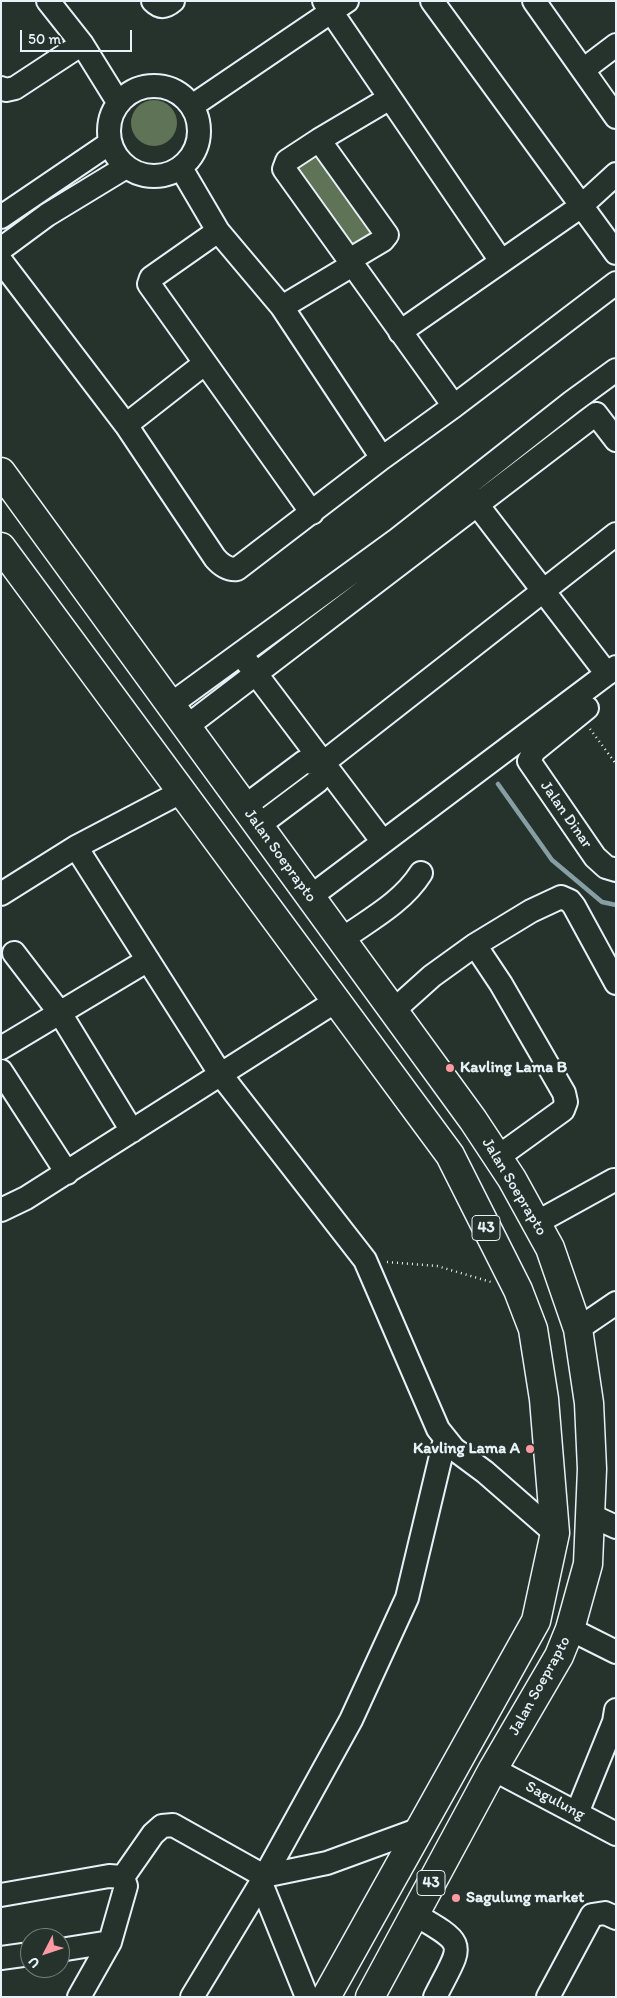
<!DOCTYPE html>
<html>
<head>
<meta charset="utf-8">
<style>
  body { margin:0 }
  #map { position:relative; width:617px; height:1998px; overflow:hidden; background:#26332d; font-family:Itim,sans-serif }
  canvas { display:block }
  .frame { position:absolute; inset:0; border:2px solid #e8f1f8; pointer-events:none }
  .north { position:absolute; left:20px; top:1928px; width:50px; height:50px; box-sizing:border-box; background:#26332d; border:1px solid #747f7e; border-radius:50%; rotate:229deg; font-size:14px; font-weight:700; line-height:20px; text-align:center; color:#e8f1f8 }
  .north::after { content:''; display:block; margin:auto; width:18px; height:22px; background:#ff9aa2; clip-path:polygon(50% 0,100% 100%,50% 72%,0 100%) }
  .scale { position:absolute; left:20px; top:30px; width:112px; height:22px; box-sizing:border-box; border:2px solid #e8f1f8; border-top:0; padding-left:6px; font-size:15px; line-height:18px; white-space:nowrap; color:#e8f1f8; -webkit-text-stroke:4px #26332d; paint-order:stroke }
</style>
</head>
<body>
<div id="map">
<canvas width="617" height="1998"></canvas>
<div class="frame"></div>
<div class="north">U</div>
<div class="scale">50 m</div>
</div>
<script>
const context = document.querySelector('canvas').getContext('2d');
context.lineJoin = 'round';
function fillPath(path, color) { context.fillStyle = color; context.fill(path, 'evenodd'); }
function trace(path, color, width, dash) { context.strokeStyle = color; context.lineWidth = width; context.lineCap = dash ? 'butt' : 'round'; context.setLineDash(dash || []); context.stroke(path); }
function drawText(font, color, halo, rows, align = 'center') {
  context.font = font + ' Itim,sans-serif'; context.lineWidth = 5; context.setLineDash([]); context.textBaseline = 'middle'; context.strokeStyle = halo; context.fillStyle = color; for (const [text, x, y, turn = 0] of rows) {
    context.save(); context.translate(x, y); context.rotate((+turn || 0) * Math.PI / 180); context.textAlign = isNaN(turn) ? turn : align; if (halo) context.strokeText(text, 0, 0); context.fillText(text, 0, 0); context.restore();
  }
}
const green = new Path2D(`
  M131 123a23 23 0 1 1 46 0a23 23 0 1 1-46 0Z
  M319,141L386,235L351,259L285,167Z`);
const stream = new Path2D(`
  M498,784L552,860L602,902L616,905`);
const path = new Path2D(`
  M590,729L616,764
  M387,1262L437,1266L491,1282`);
const minor = new Path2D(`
  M48,1L82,44L118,102
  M153,1C161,9 166,7 173,1
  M324,1L501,261
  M432,1L616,253
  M534,1L616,117
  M583,70L616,45
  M109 131a45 45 0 1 1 90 0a45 45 0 1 1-90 0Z
  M1,88L6,90L15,88L82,44
  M390,98L319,140L287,161L284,169L454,406
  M192,106L347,1
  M319,140L387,235L383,240L351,259
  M181,168L218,231L282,307L382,458
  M1,217L110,143
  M218,231L151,278L149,284L312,513
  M1,249L47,215L126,167
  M1,261L126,425L215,558C221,565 228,570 237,569L382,458L454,406L616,283
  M282,307L354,264
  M400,332L580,207L616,174
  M126,425L204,364
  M469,494L607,674
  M247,662L383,842
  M170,705L398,539L572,402L616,370
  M587,708L534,751L529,761L595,857L606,867L616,870
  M186,727L596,414L616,440
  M244,807L304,762L323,763
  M258,826L318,781L323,763L616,534
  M76,847L221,1075L365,1260L438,1429L454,1449L485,1472L555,1533
  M1,894L76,847L181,792
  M310,897L616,667
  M341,940C369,920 402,903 421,873
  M475,945L531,911L561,897L570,901L574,906L616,983
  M14,953L60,1013L132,1131
  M393,1011L432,976L475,945L501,984L564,1093L566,1102L563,1110L498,1157
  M1,1048L148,960
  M1,1071L67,1173
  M1,1210L26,1198L336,1001
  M536,1223L614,1180
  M578,1329L616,1303
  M590,1515L616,1527
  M570,1629L616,1652
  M493,1769L616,1834
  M577,1813L614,1722L616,1710
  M123,1877L153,1834L162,1826L173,1825L264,1876L327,1863L420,1829
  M261,1883L307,1997
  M1,1895L109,1876L123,1877
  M414,1914C470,1946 462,1943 435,1997
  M60,1950L110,1942
  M1,1958L30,1954
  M79,1997L110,1942L126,1886L123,1877
  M192,1997L261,1883L351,1720L407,1598L445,1439
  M548,1997L592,1915L605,1913L616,1918`);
const highway = new Path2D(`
  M1,472L473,1120L512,1179L550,1248L578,1329L589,1403L592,1469L588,1564L570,1629L559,1656L493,1769L370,1997
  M1,547L450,1155L518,1290L533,1329L544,1399L555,1533L536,1621L326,1997`);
const markers = [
  [450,1068,5,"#ff9aa2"],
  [530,1449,5,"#ff9aa2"],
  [456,1898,5,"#ff9aa2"]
];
const shields = [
  [486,1228,28],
  [431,1883,28]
];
const shieldNames = [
  ["43",486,1228],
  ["43",431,1883]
];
const streetNames = [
  ["Jalan Dinar",566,815,55],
  ["Jalan Soeprapto",280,856,54],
  ["Jalan Soeprapto",514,1187,59],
  ["Jalan Soeprapto",540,1686,-61],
  ["Sagulung",555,1801,28]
];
const poiNames = [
  ["Kavling Lama B",460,1068],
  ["Kavling Lama A",520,1449,"right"],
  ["Sagulung market",466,1898]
];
fillPath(green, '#5f7356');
trace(stream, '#879fa4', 4.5);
trace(minor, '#e8f1f8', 26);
trace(highway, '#e8f1f8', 31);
trace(path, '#e8f1f8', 2.5, [1, 4]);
trace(minor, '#26332d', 22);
trace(highway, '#26332d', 28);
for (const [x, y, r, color] of markers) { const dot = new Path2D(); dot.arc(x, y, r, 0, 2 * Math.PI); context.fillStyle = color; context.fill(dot); trace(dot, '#26332d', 2); }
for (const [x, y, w] of shields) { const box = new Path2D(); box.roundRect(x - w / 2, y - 12.5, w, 25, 4); context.fillStyle = '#26332d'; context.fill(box); trace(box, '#e8f1f8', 1); }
drawText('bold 15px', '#e8f1f8', null, shieldNames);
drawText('16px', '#e8f1f8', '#26332d', streetNames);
drawText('bold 16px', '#e8f1f8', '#26332d', poiNames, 'left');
</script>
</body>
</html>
